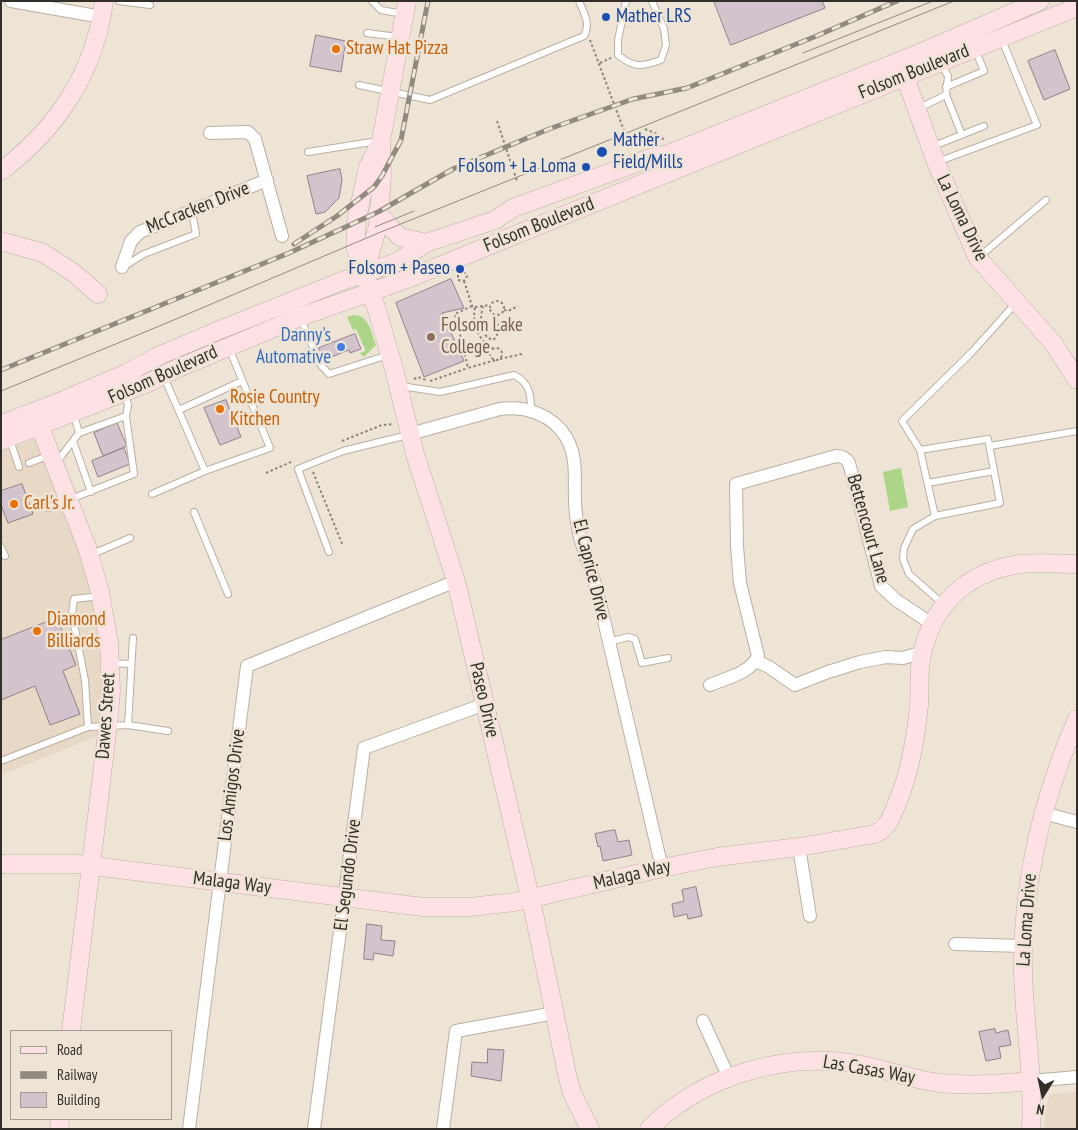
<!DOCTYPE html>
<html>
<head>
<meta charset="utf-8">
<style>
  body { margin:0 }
  #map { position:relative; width:1078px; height:1130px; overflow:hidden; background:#eee4d6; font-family:"PT Sans Narrow",sans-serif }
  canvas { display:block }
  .frame { position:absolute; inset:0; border:2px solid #322e29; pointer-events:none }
  .legend { position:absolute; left:10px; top:1030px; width:162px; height:90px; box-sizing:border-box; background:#eee4d6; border:1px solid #a39b91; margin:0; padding:6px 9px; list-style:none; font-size:15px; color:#322e29 }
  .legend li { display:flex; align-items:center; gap:10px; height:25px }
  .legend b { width:25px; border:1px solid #a39b91 }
  .north { position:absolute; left:1018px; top:1070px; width:50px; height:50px; -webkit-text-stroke:4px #eee4d6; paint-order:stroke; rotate:190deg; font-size:14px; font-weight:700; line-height:20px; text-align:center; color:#322e29 }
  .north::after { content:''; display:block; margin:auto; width:18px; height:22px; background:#322e29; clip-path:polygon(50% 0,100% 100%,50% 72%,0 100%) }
</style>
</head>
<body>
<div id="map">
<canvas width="1078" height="1130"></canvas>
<div class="frame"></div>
<ul class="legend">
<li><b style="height:6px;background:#fee1e5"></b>Road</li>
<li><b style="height:6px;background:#918a80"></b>Railway</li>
<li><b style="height:14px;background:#d2c3cd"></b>Building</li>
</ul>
<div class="north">N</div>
</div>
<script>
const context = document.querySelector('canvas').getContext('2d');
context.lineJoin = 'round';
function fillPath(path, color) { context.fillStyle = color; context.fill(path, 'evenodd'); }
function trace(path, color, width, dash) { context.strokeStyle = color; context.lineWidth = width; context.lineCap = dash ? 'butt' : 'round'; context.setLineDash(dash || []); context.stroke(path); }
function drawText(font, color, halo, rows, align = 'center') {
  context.font = font + ' "PT Sans Narrow",sans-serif'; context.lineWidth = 5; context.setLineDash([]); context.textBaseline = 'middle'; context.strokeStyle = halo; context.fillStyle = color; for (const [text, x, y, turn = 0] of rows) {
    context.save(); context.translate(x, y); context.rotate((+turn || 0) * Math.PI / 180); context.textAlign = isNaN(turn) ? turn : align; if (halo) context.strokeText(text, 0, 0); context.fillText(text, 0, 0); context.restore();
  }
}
const built = new Path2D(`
  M37,439L79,541L93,588L102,651V701L97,736L1,775V451Z
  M1077,1092V1129H1044L1046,1106L1050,1094Z`);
const green = new Path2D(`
  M354,315C369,315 371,333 376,345L364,357L360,353L365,351V349L356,329L353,330L347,317Z
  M901,468L908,507L890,511L883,472Z`);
const building = new Path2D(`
  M714,1H822L825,8L731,45Z
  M316,35L346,41L341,72L310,66Z
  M1055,50L1070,89L1044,100L1028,61Z
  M340,169L342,180L339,198L325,212L316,214L307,176Z
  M451,279L464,308L442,313L464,361L424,377L396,303Z
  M355,334L361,349L350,353L349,350L324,360L319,348Z
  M226,400L241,437L220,445L204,408Z
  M117,423L127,446L103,456L94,433Z
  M124,448L130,464L98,477L92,461Z
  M22,484L33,514L8,523L1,505V491Z
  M57,618L76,665L63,671L80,714L50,725L35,686L1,700V640Z
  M615,830L618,842L629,840L632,855L603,861L600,846L598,847L595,834Z
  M696,887L702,916L688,919L687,914L674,917L672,904L684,901L682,890Z
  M367,924L382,926L381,940L395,941L393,956L374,953L373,960L364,959Z
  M995,1029L996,1033L1008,1030L1011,1045L999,1047L1001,1058L986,1061L979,1032Z
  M488,1049L504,1050L501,1081L471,1076L472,1062L487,1063Z`);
const path = new Path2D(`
  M590,40L626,136
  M600,63L611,58
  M497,121L517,181
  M645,129L662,136L663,140
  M458,275V280L464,281L467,276L464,272
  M464,281L472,306L475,307C472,326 478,339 493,349
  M490 308a7 7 0 1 1 14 0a7 7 0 1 1-14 0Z
  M472,306L455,314L468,368L496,360
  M483,306C480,319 478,335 493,340C501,334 498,323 495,315
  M475,307L490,305
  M504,310L508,311L518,306
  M459,330L475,327
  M490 354a6 6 0 1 1 12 0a6 6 0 1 1-12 0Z
  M500,359L522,354
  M414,379L418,377L426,380
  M430,381L468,368
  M342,441L382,425L394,424
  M313,472L343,546
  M266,473L293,461`);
const lane = new Path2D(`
  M119,1L150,5
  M372,1L381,10L403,14
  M626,1L618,40V55C634,68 641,67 661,60L666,45L664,29L652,1
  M367,33L398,37
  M941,64L948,76L946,95L962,135
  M359,85L430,100L584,36C591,24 584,13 579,1
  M946,87L984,71L975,49
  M917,109L946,95
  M931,147L984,126
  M308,152L378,141
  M937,162L1037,125L1002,40
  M979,257L1046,200
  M123,267L144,254L196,234L192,212
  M301,319L320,364L329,374L388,355
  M164,377L205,471L270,448L229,348
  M401,386L440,392L514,375C530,383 531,395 531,411
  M179,410L242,381
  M74,415L79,433
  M10,440L19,467
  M73,441L91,492
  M990,446L1077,431
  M920,450L988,439L1000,503L935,516L913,529L904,548L903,559L909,574L943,604
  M29,463L50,455
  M56,463L79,433L126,416L128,405L125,394
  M928,483L994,471
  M152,494L205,471
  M48,508L134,474L126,416
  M194,512L228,594
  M935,516L920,450L902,421L972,352L1015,304
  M1,547L5,556
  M329,552L298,469L343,451L408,435
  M90,555L130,538
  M609,642L628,637L635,639L642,663L668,658
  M111,663L131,664
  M128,725L133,638
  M88,727L128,725L168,731
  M1,761L88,727L85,680L72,614L74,599L100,596`);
const street = new Path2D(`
  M11,1L102,17
  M210,133L248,132L255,139L282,236
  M122,267L131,241L140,232L267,180
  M410,434L500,409C525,406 552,414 566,437C578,458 574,477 575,500C575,511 577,523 579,533C584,554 593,574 598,595C620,686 641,777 662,868
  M756,661L769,667L795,685L828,672L860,662L886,657L903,658L923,652
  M710,685C726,678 751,673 758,656L740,583L737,546L736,484L836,456C842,456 846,458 849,463L881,586L896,600L932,624
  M1043,813L1077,822
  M799,847L810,916
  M955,944L1023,946
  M703,1021L729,1078
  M1031,1081L1077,1077
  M189,1129L247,666L456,581
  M314,1129L364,748L485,704
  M443,1129L456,1031L544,1015L553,1011`);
const secondary = new Path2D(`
  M901,66L936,162L977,257L1053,343L1077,380
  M381,141L368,167L356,222V249L377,310L395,373L415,454L456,581L534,914L567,1074L572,1093L590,1129
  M1,171C57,129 95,72 104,1
  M378,212L391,228L400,237L426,243
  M1,241L43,253L74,273L98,294
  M364,274L378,226L382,176L381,141L407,1
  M35,414L88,550L100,592L109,644L111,691L108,725L71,1031
  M1,424L54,404L127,373L158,356L222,329L342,281L397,262L426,243L495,220L513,208L647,159L668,154L922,52L1040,1
  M1,441L148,383L176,369L300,317L407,279L1077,7
  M1,864H77L423,907H470L515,902L662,868L717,857L799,847L875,834C890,827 893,812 899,798C911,769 916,736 919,705C920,693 919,680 920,667C927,611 962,572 1020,564C1038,562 1058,564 1077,564
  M59,1129L60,1119
  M649,1129C703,1074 788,1051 862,1065C889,1070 913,1080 940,1083C970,1086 1001,1084 1031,1081
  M1031,1129C1034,1075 1024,1023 1023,970C1022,882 1042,799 1077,719`);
const tram = new Path2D(`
  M803,53L933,1
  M375,227L414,211
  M1,391L162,325L376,234L954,1`);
const rail = new Path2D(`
  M294,244L337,216L374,187L382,176L401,140L428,1
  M1,370L289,253L378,212L453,169L549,129L633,99L687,88L814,37L897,1`);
const markers = [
  [606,17,5,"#1a4fb4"],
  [336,49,5,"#e8710a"],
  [602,152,6,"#1a4fb4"],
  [586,167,5,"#1a4fb4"],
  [460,269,5,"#1a4fb4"],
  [431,337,5,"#8d6e63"],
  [341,347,5,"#3f7fe0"],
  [220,409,5,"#e8710a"],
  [14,504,5,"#e8710a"],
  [37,631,5,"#e8710a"]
];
const transitNames = [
  ["Mather LRS",616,17],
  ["Mather",613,141],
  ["Field/Mills",613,163],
  ["Folsom + La Loma",576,167,"right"],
  ["Folsom + Paseo",450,269,"right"]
];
const foodNames = [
  ["Straw Hat Pizza",346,49],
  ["Rosie Country",230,398],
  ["Kitchen",230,420],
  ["Carl's Jr.",24,504],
  ["Diamond",47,620],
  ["Billiards",47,642]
];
const streetNames = [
  ["Folsom Boulevard",914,72,-22],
  ["McCracken Drive",198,208,-22],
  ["La Loma Drive",962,218,64],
  ["Folsom Boulevard",539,225,-22],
  ["Folsom Boulevard",163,375,-24],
  ["Bettencourt Lane",868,529,74],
  ["El Caprice Drive",591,570,76],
  ["Paseo Drive",484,700,77],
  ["Dawes Street",106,716,-86],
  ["Los Amigos Drive",232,785,-83],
  ["El Segundo Drive",348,875,-83],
  ["Malaga Way",632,875,-13],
  ["Malaga Way",232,883,7],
  ["La Loma Drive",1027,920,-86],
  ["Las Casas Way",869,1070,10]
];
const educationNames = [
  ["Folsom Lake",441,326],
  ["College",441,348]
];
const shopNames = [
  ["Danny's",331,336],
  ["Automative",331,358]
];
fillPath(built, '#e7d9c5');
fillPath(green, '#acd588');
fillPath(building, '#d2c3cd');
trace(building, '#8f818a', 1);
trace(lane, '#b9b0a3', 8);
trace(street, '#b9b0a3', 14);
trace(secondary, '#b9b0a3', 19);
trace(path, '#8a837a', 2, [2.5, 2.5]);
trace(lane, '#fff', 6);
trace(street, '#fff', 12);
trace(secondary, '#fee1e5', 18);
trace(tram, '#918a80', 1);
trace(rail, '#918a80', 5);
trace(rail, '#eee4d6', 3, [9]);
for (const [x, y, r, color] of markers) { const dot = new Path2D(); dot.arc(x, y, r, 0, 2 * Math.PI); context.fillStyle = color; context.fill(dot); trace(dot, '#eee4d6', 2); }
drawText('19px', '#164399', '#eee4d6', transitNames, 'left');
drawText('19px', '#c56008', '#eee4d6', foodNames, 'left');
drawText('19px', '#322e29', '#eee4d6', streetNames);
drawText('19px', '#785e54', '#eee4d6', educationNames, 'left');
drawText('19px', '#366cbe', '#eee4d6', shopNames, 'right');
</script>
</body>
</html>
